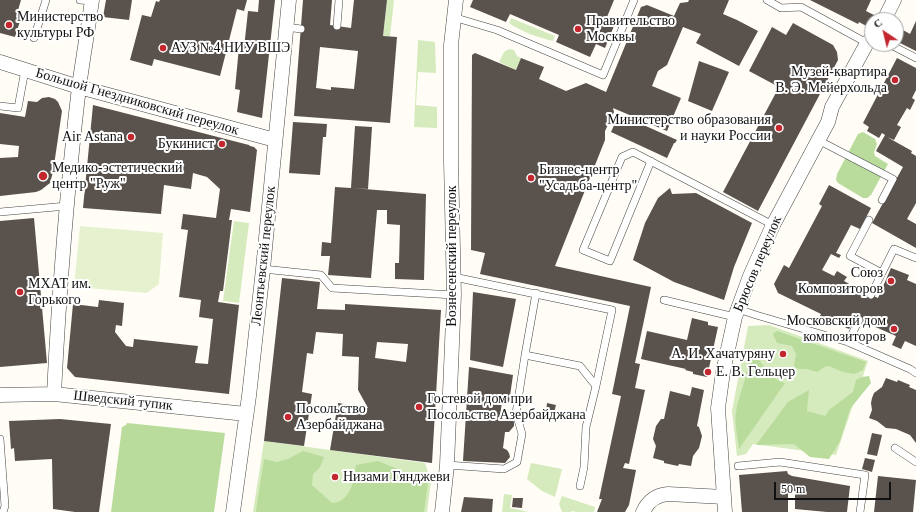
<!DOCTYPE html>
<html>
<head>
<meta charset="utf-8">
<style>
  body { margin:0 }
  #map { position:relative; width:916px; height:512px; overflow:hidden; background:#fffdf5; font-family:Georgia,serif }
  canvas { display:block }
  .north { position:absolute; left:864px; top:12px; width:40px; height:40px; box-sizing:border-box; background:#fff; border:1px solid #a0a0a0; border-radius:50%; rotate:325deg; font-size:11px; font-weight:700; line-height:16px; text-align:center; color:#111 }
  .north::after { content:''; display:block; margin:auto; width:14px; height:18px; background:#c4262e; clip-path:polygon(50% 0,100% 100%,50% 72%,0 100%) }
  .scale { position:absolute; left:774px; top:482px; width:117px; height:18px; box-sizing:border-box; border:2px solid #111; border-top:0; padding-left:5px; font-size:12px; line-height:14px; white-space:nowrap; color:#111; -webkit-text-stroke:3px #fff; paint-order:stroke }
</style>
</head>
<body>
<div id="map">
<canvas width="916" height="512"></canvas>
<div class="north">С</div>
<div class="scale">50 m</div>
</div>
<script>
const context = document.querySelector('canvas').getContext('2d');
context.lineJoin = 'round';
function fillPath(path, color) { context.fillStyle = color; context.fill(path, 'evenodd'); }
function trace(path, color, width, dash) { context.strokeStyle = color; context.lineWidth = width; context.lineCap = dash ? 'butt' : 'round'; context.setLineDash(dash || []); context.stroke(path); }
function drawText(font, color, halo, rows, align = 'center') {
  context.font = font + ' Georgia,serif'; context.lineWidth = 4; context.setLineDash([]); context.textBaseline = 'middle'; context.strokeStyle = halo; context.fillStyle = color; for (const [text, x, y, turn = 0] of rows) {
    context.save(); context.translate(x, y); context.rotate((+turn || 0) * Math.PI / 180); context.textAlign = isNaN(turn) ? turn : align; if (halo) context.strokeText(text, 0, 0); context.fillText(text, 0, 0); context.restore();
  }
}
const green = new Path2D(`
  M387,0H394L390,37L383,36Z
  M511,18L555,36L553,41C537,37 522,32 509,23Z
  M418,40L435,42L436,73L418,72L416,105L437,107V128L414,127Z
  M509,49L514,50L517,56L521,58L516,70L499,62L504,52Z
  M234,221L249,223L239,303L223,301Z
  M769,325L868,361L836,455L753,444L746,454L737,456L732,411L748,326Z
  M264,441L425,463L431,481L427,512H253Z
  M531,463L562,469L555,497L542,491L527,479Z
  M504,494L512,495L510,508L529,512H502Z
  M562,496L595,507L594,512H576L572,511L571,512H562L559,504Z`);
const forest = new Path2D(`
  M863,132L875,139L877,144L874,152L875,156L888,164L871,195L867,198H863L838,183L836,180L837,174L858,134Z
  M777,331L866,362L863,370L854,374L843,372L829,366H826L817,372L807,369H800L796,368L794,365L796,354L792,346L777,343L773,334Z
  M754,353C763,364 770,380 785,383L739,449C738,438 734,423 736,412C739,392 749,376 748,356Z
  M869,376L871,383L850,409L840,441L829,459L810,457L794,444L756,445L788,402L809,390L807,411L825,416L829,410L853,392L856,380L862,377Z
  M127,423L225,433L214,512H111L122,427L126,425Z
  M303,451L324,457L320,467L313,474L312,485L332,503C351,502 354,480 356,465L378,461L398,469L400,474L397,481L399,483L405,481L415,484L426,481L428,483L424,512H256V510L264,459L277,462L288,459Z`);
const pitch = new Path2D(`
  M80,226L163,233L159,284L147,293L74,287Z`);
const building = new Path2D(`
  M0,0H21L16,17L21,18L15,37L0,33Z
  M106,0H132L129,20L103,17Z
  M160,0H247L244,11L237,9L220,76L154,59L152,66L130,60L142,15L151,17L156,1L159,2Z
  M259,0H275L262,118L237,112L240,90L235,89L239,47L244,48L248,11L258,12Z
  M303,0H332L330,25L351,28L354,0H387L383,36L397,37L390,123L294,116ZM320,47L358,51L354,89L331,87V90L316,88Z
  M473,0H614L607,17L616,21L605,48L596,44L590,57L556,42L559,35L510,14L506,22L470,7Z
  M689,0H729L723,14L737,20L758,31L739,66L696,43L701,34L683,27L667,65L658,71L652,86L681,98L667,131L613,108L614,112L605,131V140L555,266L651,287L635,363L640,364L635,388L645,390L629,464L625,463L623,468L636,470L629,505L625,512H597L602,499H599L621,396L612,394L630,306L480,274L485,253L471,250L472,55L475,53L516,70L521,58L544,67L539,79L566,91L586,83L606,92L641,7L647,5L674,16L680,3L688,2Z
  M810,0H871L866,11L884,20H872V29L859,22L858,24Z
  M916,21V51L896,41V26L910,34Z
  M793,23L833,45L837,52L838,60L758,211L723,192L779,87L749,71L772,27L786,35Z
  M897,58L916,68V90L912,98L915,100L910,110L907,108L897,125L901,127L894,140L887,137L912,151L911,153L916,156V203L907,219L916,224V248L872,223L903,167L876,151L885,135L882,133L879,138L867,131L869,127L863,123Z
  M699,61L729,72L712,111L688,101Z
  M49,97L55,99L58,102L62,111L53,172L50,183L41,190L36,192L0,196V158L18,157L19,146L0,144V113L25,117L28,101L37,102L42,98Z
  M93,105L249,145L250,146L254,147L257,150L250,212L231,209L229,220H232L223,291H220L218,302L239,305L229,394L75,377L67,368L73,304L98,307L99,300L124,303L122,326L116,325L115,332L126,346L133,347L134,339L198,346L195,363L208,364L213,319L199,317L201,300L179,297L188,230L181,229L183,214L216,218L220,189L207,177L193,173L191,189L164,185L161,214L83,208Z
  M619,114L677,140L675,143H674L667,158L611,132Z
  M293,122L327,124L326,137H323L320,175L289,173Z
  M355,126L372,127L368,189L352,188L426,194L424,280L395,279V263H399L400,225L387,224V210H377L371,278L328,275L330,256H321L322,242L331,243L335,187L351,188Z
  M829,185L871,208L860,229L851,225L836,253L841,255L839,258L831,254L822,270L834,276L837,271L847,277L844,281L858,289L857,292L865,296L867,293L878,298L891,268L909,275L907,280L916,284V346L905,341L901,349L892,345L896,336L855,318L849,329L820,316L821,314L778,293L774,284L784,265L789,268L822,206L819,204Z
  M670,188L672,194L696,193L752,223L734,267L724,300L674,282L633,260L645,223L658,198Z
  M34,218L47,363L0,367V221Z
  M282,278L320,282L317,309L345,310V304L441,310L432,463L330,450L338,403L368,408L358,390L359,357L342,356L343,334L316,332L313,354L307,353L302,392L312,394L304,446L264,441ZM377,342L408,344L406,362L375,358Z
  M473,292L516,299L503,367L470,360Z
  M692,318L708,322V325L718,327L707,377L693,374V372L685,370L686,369L641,359L647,331L687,340Z
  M469,367L513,375L509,403L502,402L500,416L511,418L514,422V426L509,432H505L503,448L507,450L509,453L510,457L505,463L463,461Z
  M886,378L897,382L898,380L910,385L909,387L916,390V443L910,435L896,429L886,428L877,421L869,418L872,410L871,403L872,398L874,393L882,387Z
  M692,387L704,390L697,426L699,427L702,436L699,448L693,456L691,466L679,464L678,466L664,463V461L653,458L656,446L653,439L656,426L661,419H664L670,391L690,396Z
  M547,403L556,405L554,413L546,412Z
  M60,419L111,424L99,512H75L53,509L52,459L15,461L14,448L11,449L9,421Z
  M872,433L882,435L877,456L867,454Z
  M865,458L875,460L872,472L862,469Z
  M787,471L788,474L792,476L850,486L847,512H827L795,509V491L788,489V512H742L739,475Z
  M878,476L916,480L913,512H874Z
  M464,497L493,499L492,512H461Z
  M513,498H523L522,508L512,507Z`);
const lane = new Path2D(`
  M80,0L92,1
  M767,0L781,8L801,7L867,43
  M453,17L497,30L603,75L634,0
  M337,26L339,0
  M286,27L301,29
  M34,38L46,0
  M889,44L916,58
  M0,106L18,108L25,70
  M818,140L893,179L882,200
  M651,161L610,261L583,250L622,157L633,152L773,225
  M0,212L67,206
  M869,220L850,256L882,273L871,295
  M263,269L321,275L332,288L454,295
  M882,273L894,249L916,258
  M454,277L612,310L596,386
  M536,293L525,355L580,366L596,386L586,427L584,467L580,486
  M664,300L735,317
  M738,309L756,315L848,342L910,369L916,373
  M848,342L859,320
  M0,439L5,506L3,512
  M895,448L916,462
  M447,465L504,469L517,462L522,434L516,413L525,355
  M738,466L780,462L865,475L860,512`);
const street = new Path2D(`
  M884,20L894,0
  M0,62L79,87L275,140
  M54,394C59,292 67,189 79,87C83,58 88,29 92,0
  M0,395L54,394L246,414
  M233,512L249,396L263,269L289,0
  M442,512L447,465L454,295L451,161V45L456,0
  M643,512C648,501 656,495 668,494L724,497
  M725,512L718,408L723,372L735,317L750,276L773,225L828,122L832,107L867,43L872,38`);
const markers = [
  [9,25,4,"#c4262e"],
  [578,29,4,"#c4262e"],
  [163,48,4,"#c4262e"],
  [895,80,4,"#c4262e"],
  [779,128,4,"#c4262e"],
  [131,137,4,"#c4262e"],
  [222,144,4,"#c4262e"],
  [43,176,5,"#c4262e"],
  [531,178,4,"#c4262e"],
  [891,281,4,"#c4262e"],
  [20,292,4,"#c4262e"],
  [894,329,4,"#c4262e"],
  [783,354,4,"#c4262e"],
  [708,372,4,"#c4262e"],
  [419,407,4,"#c4262e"],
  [288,417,4,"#c4262e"],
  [335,477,4,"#c4262e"]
];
const poiNames = [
  ["Министерство",17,17],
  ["культуры РФ",17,33],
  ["Правительство",586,21],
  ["Москвы",586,37],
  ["АУЗ №4 НИУ ВШЭ",171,48],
  ["Музей-квартира",887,72,"right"],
  ["В. Э. Мейерхольда",887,88,"right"],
  ["Министерство образования",771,120,"right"],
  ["и науки России",771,136,"right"],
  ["Air Astana",123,137,"right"],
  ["Букинист",214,144,"right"],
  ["Медико-эстетический",52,168],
  ["центр \"Руж\"",52,184],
  ["Бизнес-центр",539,170],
  ["\"Усадьба-центр\"",539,186],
  ["Союз",883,273,"right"],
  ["Композиторов",883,289,"right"],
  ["МХАТ им.",28,284],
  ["Горького",28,300],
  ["Московский дом",886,321,"right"],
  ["композиторов",886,337,"right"],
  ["А. И. Хачатуряну",775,354,"right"],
  ["Е. В. Гельцер",716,372],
  ["Гостевой дом при",427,399],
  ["Посольстве Азербайджана",427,415],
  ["Посольство",296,409],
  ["Азербайджана",296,425],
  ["Низами Гянджеви",343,477]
];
const streetNames = [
  ["Большой Гнездниковский переулок",137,102,16],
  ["Леонтьевский переулок",264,256,-84],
  ["Вознесенский переулок",452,256,-90],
  ["Брюсов переулок",758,264,-67],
  ["Шведский тупик",123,401,6]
];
fillPath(green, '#d5ebbd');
fillPath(forest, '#b9dc9c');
fillPath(pitch, '#e6f2cf');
fillPath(building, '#5a524d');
trace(lane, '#444', 8);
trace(street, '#444', 15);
trace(lane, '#fff', 7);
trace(street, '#fff', 14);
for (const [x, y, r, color] of markers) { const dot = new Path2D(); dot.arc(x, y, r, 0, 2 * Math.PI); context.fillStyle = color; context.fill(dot); trace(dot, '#fff', 1.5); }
drawText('14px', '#111', '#fff', poiNames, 'left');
drawText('14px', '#111', '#fff', streetNames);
</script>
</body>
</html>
